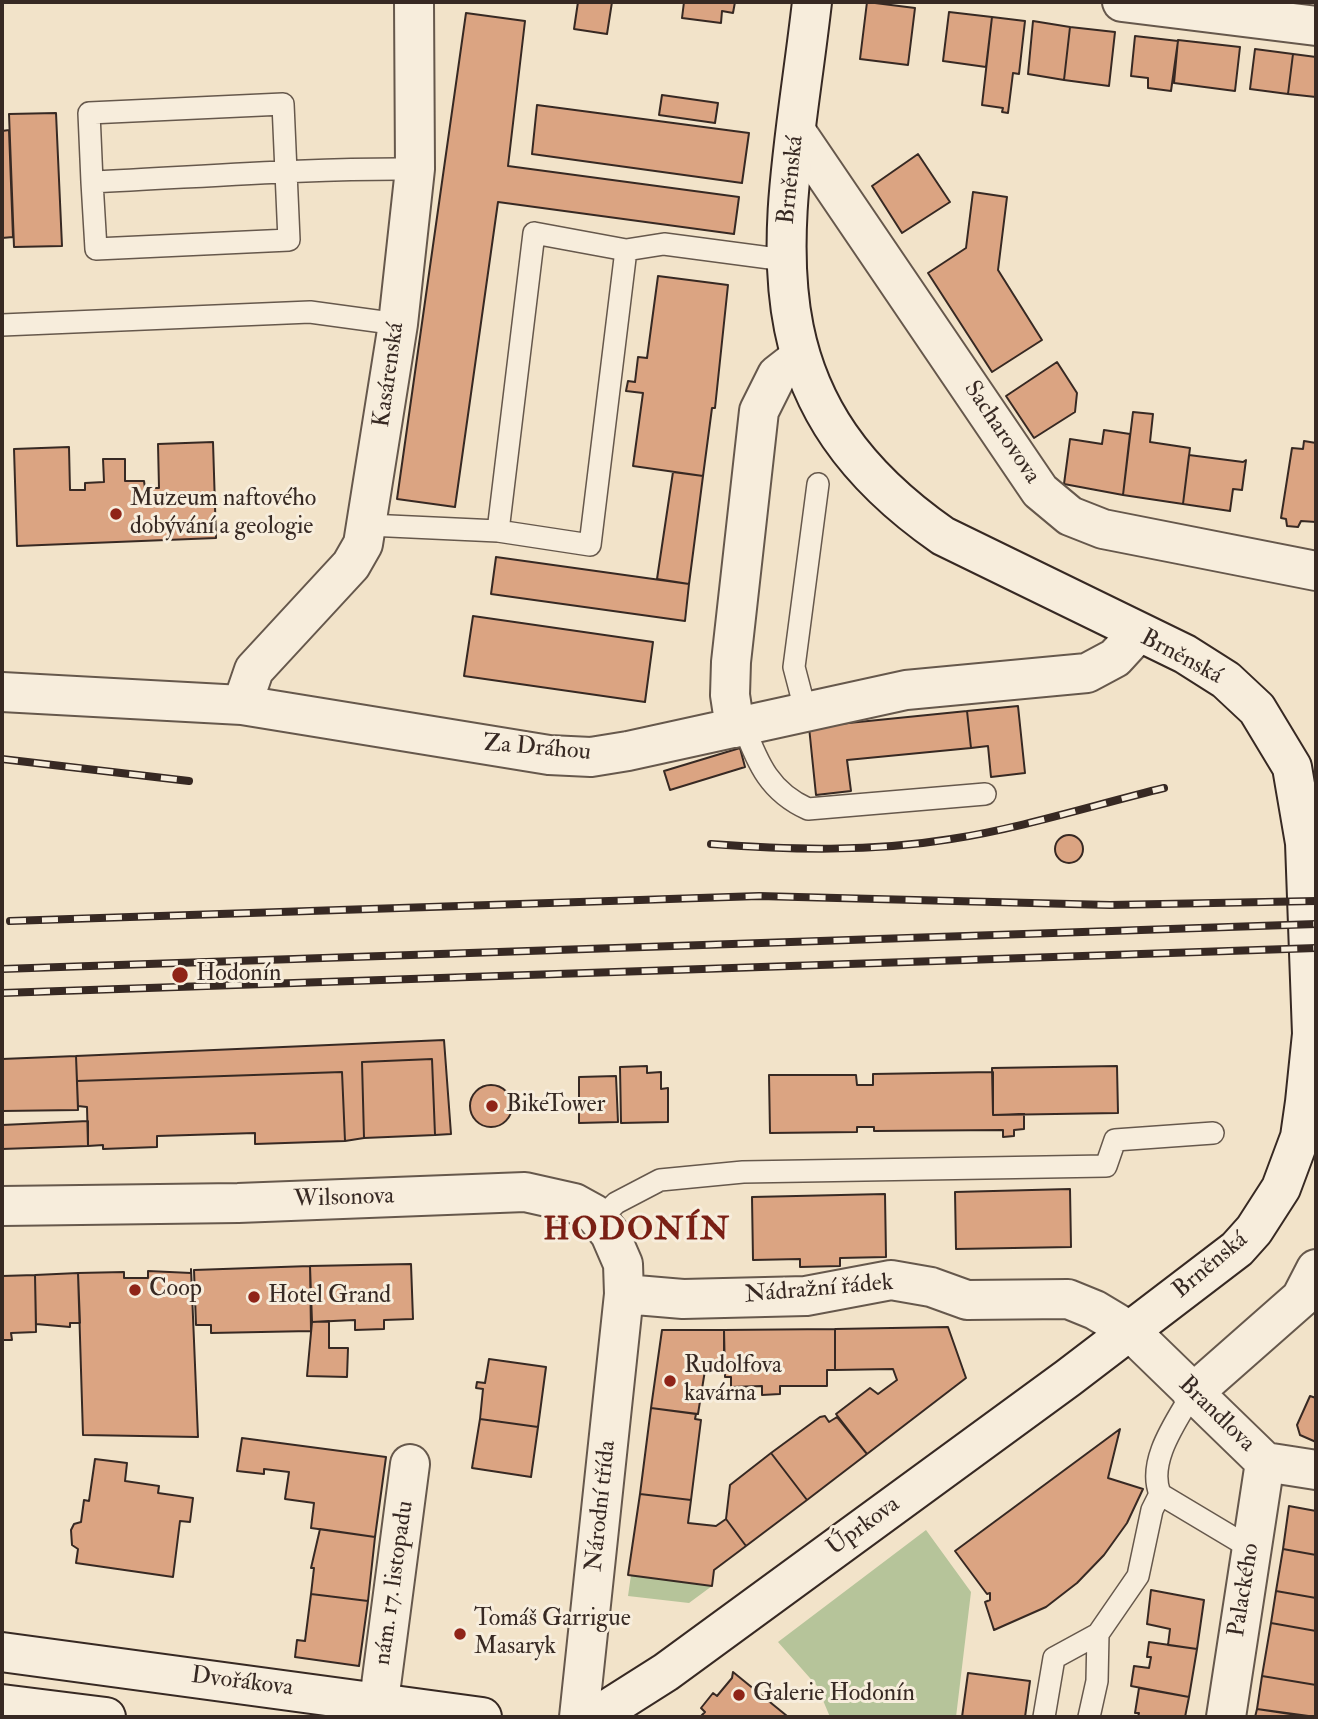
<!DOCTYPE html>
<html>
<head>
<meta charset="utf-8">
<style>
  body { margin:0 }
  #map { position:relative; width:1318px; height:1719px; overflow:hidden; background:#f2e3c9; font-family:"IM FELL Double Pica",serif }
  canvas { display:block }
  .frame { position:absolute; inset:0; border:4px solid #372923; pointer-events:none }
</style>
</head>
<body>
<div id="map">
<canvas width="1318" height="1719"></canvas>
<div class="frame"></div>
</div>
<script>
const context = document.querySelector('canvas').getContext('2d');
context.lineJoin = 'round';
function fillPath(path, color) { context.fillStyle = color; context.fill(path, 'evenodd'); }
function trace(path, color, width, dash) { context.strokeStyle = color; context.lineWidth = width; context.lineCap = dash ? 'butt' : 'round'; context.setLineDash(dash || []); context.stroke(path); }
function drawText(font, color, halo, rows, align = 'center') {
  context.font = font + ' "IM FELL Double Pica",serif'; context.lineWidth = 6; context.setLineDash([]); context.textBaseline = 'middle'; context.strokeStyle = halo; context.fillStyle = color; for (const [text, x, y, turn = 0] of rows) {
    context.save(); context.translate(x, y); context.rotate((+turn || 0) * Math.PI / 180); context.textAlign = isNaN(turn) ? turn : align; if (halo) context.strokeText(text, 0, 0); context.fillText(text, 0, 0); context.restore();
  }
}
const green = new Path2D(`
  M926,1530L971,1592L956,1717H830L817,1686L778,1642Z
  M631,1575L712,1586L689,1603L628,1596Z`);
const building = new Path2D(`
  M578,2H612L607,34L574,29Z
  M684,2H735L733,13L722,11L721,23L682,18Z
  M867,2L915,8L908,65L860,59Z
  M949,12L992,17L986,67L943,61Z
  M466,13L525,21L508,166L739,197L734,234L498,202L455,507L397,499Z
  M992,17L1025,21L1019,74L1013,73L1008,113L1002,112L1003,108L982,105Z
  M1033,21L1070,27L1064,80L1028,74Z
  M1070,27L1115,32L1109,86L1064,80Z
  M1135,36L1178,41L1171,91L1148,88V78L1131,76Z
  M1178,40L1240,47L1235,91L1174,83Z
  M1255,49L1293,54L1288,94L1250,89Z
  M1293,54L1316,57V97L1288,94Z
  M662,95L718,103L715,123L659,115Z
  M537,105L749,133L742,183L532,154Z
  M56,113L62,246L14,247L9,114Z
  M9,130L13,237L2,238V131Z
  M918,154L950,202L902,233L872,186Z
  M973,192L1007,197L998,270L1042,340L992,372L928,273L966,248Z
  M658,276L728,285L715,408H712L703,476L633,466L643,393L626,391L628,381L635,382L638,357L647,358Z
  M1057,362L1077,393L1075,412L1034,438L1006,396Z
  M1133,412L1153,414L1150,442L1190,448L1183,504L1123,495Z
  M1104,430L1130,434L1123,495L1064,484L1070,439L1102,444Z
  M1304,441L1316,443V522L1301,521L1298,527L1287,526L1286,519L1281,518L1292,448L1303,449Z
  M213,442L216,538L17,546L14,449L69,447L70,490H85V483L104,482L103,459H125V481H144L145,488H159L158,444Z
  M1189,455L1243,462L1246,460L1242,490L1233,489L1230,511L1183,504Z
  M673,472L703,476L689,584L657,579Z
  M496,557L689,584L685,621L491,594Z
  M473,616L653,642L645,702L464,676Z
  M1018,706L1025,773L991,777L988,746L971,748L967,711Z
  M967,711L971,748L847,760L851,791L816,795L809,727Z
  M740,748L745,767L670,790L664,771Z
  M1055 849a14 14 0 1 1 28 0a14 14 0 1 1-28 0Z
  M444,1040L451,1134L435,1135L432,1059L362,1062L364,1138L345,1141L342,1072L77,1081L76,1056Z
  M76,1056L78,1110L2,1111V1059Z
  M432,1059L435,1135L364,1138L362,1062Z
  M647,1066V1073L661,1072V1089L668,1088V1122L621,1123L620,1067Z
  M1117,1066L1118,1113L993,1115L992,1068Z
  M342,1072L345,1141L255,1144V1133L157,1136V1147L103,1149V1145L88,1146L87,1107L78,1106L77,1081Z
  M993,1072V1115L1024,1114V1129L1014,1130V1136L1003,1137V1130L874,1131V1127H857V1132L770,1133L769,1075H856L857,1085H873V1074Z
  M616,1076L618,1122L579,1123V1077Z
  M470 1106a21 21 0 1 1 42 0a21 21 0 1 1-42 0Z
  M88,1121V1146L2,1149V1125Z
  M1070,1189L1071,1247L956,1249L955,1192Z
  M885,1194L886,1257L840,1258V1266L800,1267V1259L753,1260L752,1197Z
  M411,1264L413,1319L384,1320V1329L355,1330V1320L312,1322L310,1266Z
  M310,1266L311,1331L211,1333V1325H196L194,1270Z
  M191,1269L198,1437L83,1435L78,1273L124,1272V1278H148V1271L191,1273Z
  M78,1273L80,1323H70V1327L36,1324L35,1275Z
  M35,1275L36,1332L11,1333L12,1340H2V1276Z
  M329,1321V1348H348L347,1377L307,1376L312,1322Z
  M948,1327L966,1378L867,1454L836,1414L870,1388L878,1394L897,1380L893,1369L835,1370V1329Z
  M835,1329V1370H827V1386H780V1394L762,1395V1386L731,1387V1377H725L724,1330Z
  M662,1330H724V1364H706L698,1414L651,1408Z
  M489,1359L546,1367L538,1427L480,1419L483,1389L476,1388L477,1382L485,1383Z
  M1310,1396L1316,1398V1442L1300,1435L1297,1425Z
  M651,1408L696,1414L695,1419L701,1420L691,1500L640,1494Z
  M825,1416L829,1422L837,1417L867,1454L807,1500L771,1453L820,1417Z
  M480,1419L538,1427L531,1477L472,1468Z
  M1120,1429L1108,1478L1143,1489L1127,1523L1104,1555L1077,1583L1046,1607L994,1630L985,1602L990,1600V1593L987,1594L955,1551Z
  M242,1438L386,1457L375,1537L311,1528L314,1503L285,1499L289,1472L264,1469V1474L237,1471Z
  M771,1453L807,1500L746,1546L726,1519L730,1485Z
  M95,1459L127,1463L125,1481L159,1486L158,1493L193,1498L190,1522L180,1521L173,1577L76,1563L78,1549L72,1545L71,1530L74,1524L81,1522L84,1500L89,1501Z
  M640,1494L691,1500L688,1523L716,1526L726,1519L746,1546L714,1570L712,1586L628,1575Z
  M1289,1506L1316,1511V1555L1283,1549Z
  M320,1529L375,1537L368,1601L311,1594L314,1568H311Z
  M1283,1549L1316,1555V1598L1276,1591Z
  M1151,1590L1204,1600L1197,1649L1168,1645L1170,1629L1147,1624Z
  M1276,1591L1316,1598V1631L1271,1623Z
  M311,1594L368,1601L359,1666L295,1657L297,1640L305,1641Z
  M1271,1623L1316,1631V1685L1262,1676Z
  M1149,1642L1197,1649L1189,1697L1131,1686L1134,1666L1149,1668L1151,1657H1147Z
  M733,1672L787,1716L786,1717H700L705,1712L701,1708L713,1693L717,1696L732,1678Z
  M968,1673L1030,1681L1025,1717H962Z
  M1262,1676L1316,1685V1717L1257,1709Z
  M1139,1688L1189,1697L1185,1717H1138L1139,1713H1135Z
  M1257,1709L1310,1717H1255Z`);
const lane = new Path2D(`
  M92,182L96,249L289,240L283,104L89,113L92,182C199,177 307,168 415,169
  M2,325L310,312L398,324
  M368,525L498,531L590,545L626,250
  M498,531L534,233L626,250L664,244L785,260
  M806,713L794,667L818,484
  M744,727C758,764 770,792 808,809L985,794
  M599,1220L616,1203L660,1180L743,1172L1106,1166L1115,1140L1213,1133
  M1192,1394C1176,1422 1147,1461 1160,1494L1252,1549
  M1044,1717L1054,1658L1098,1634L1138,1576L1152,1510L1160,1494
  M1089,1717L1097,1681L1098,1634`);
const street = new Path2D(`
  M1122,2L1316,26
  M797,133L1040,491L1070,516L1103,529L1316,571
  M2,692L242,705L549,755L591,757L628,751L906,690L1087,673L1115,658L1137,634
  M242,705L254,670L351,565L363,544L398,324L415,169L414,2
  M735,728L730,695L731,662L759,411L777,375L800,357
  M2,1206L238,1203L525,1192L574,1203L594,1214L610,1234L623,1264L624,1294L579,1717
  M624,1294L683,1299L806,1296L891,1280L931,1287L967,1300L1068,1299L1095,1310L1130,1331L1265,1462L1316,1470
  M1192,1394L1301,1298L1316,1269
  M379,1701L410,1464
  M1226,1717L1265,1462`);
const secondary = new Path2D(`
  M2,1652L482,1717
  M2,1704L106,1717
  M595,1717L666,1672L1068,1378L1237,1249L1254,1230L1281,1188L1300,1137L1305,1102L1312,1034L1305,843L1292,767L1257,709L1226,680L1185,654L943,536C732,389 787,221 812,2`);
const rail = new Path2D(`
  M2,759L189,781
  M711,844C791,850 871,852 951,839C1022,828 1094,805 1164,788
  M10,921L759,896L1110,905L1316,901
  M2,969L1316,924
  M2,993L1316,948`);
const markers = [
  [116,514,7,"#8f2418"],
  [180,975,9,"#8f2418"],
  [492,1106,7,"#8f2418"],
  [135,1290,7,"#8f2418"],
  [254,1297,7,"#8f2418"],
  [670,1381,7,"#8f2418"],
  [460,1634,7,"#8f2418"],
  [739,1695,7,"#8f2418"]
];
const streetNames = [
  ["Brněnská",792,180,-84],
  ["Kasárenská",390,375,-82],
  ["Sacharovova",1001,433,56],
  ["Brněnská",1181,658,28],
  ["Za Dráhou",537,749,5],
  ["Wilsonova",344,1199,-2],
  ["Brněnská",1211,1266,-40],
  ["Nádražní řádek",819,1290,-5],
  ["Brandlova",1216,1415,44],
  ["Národní třída",602,1506,-84],
  ["Úprkova",864,1527,-36],
  ["nám. 17. listopadu",395,1583,-82],
  ["Palackého",1245,1590,-81],
  ["Dvořákova",242,1683,7]
];
const poiNames = [
  ["Muzeum naftového",130,500],
  ["dobývání a geologie",130,528],
  ["Hodonín",196,975],
  ["BikeTower",506,1106],
  ["Coop",149,1290],
  ["Hotel Grand",268,1297],
  ["Rudolfova",684,1367],
  ["kavárna",684,1395],
  ["Tomáš Garrigue",474,1620],
  ["Masaryk",474,1648],
  ["Galerie Hodonín",753,1695]
];
const districtNames = [
  ["HODONÍN",637,1232]
];
fillPath(green, '#b6c49a');
fillPath(building, '#dba482');
trace(building, '#372923', 2);
trace(lane, '#66584c', 24);
trace(street, '#66584c', 42);
trace(secondary, '#372923', 42);
trace(lane, '#f7eddc', 21);
trace(street, '#f7eddc', 38);
trace(secondary, '#f7eddc', 38);
trace(rail, '#372923', 8);
trace(rail, '#f7eddc', 5, [16]);
for (const [x, y, r, color] of markers) { const dot = new Path2D(); dot.arc(x, y, r, 0, 2 * Math.PI); context.fillStyle = color; context.fill(dot); trace(dot, '#f7eddc', 2.5); }
drawText('24px', '#372923', '#f7eddc', streetNames);
drawText('24px', '#372923', '#f7eddc', poiNames, 'left');
context.letterSpacing = '2px';
drawText('bold 32px', '#7a1f14', '#f7eddc', districtNames);
context.letterSpacing = '0px';
</script>
</body>
</html>
